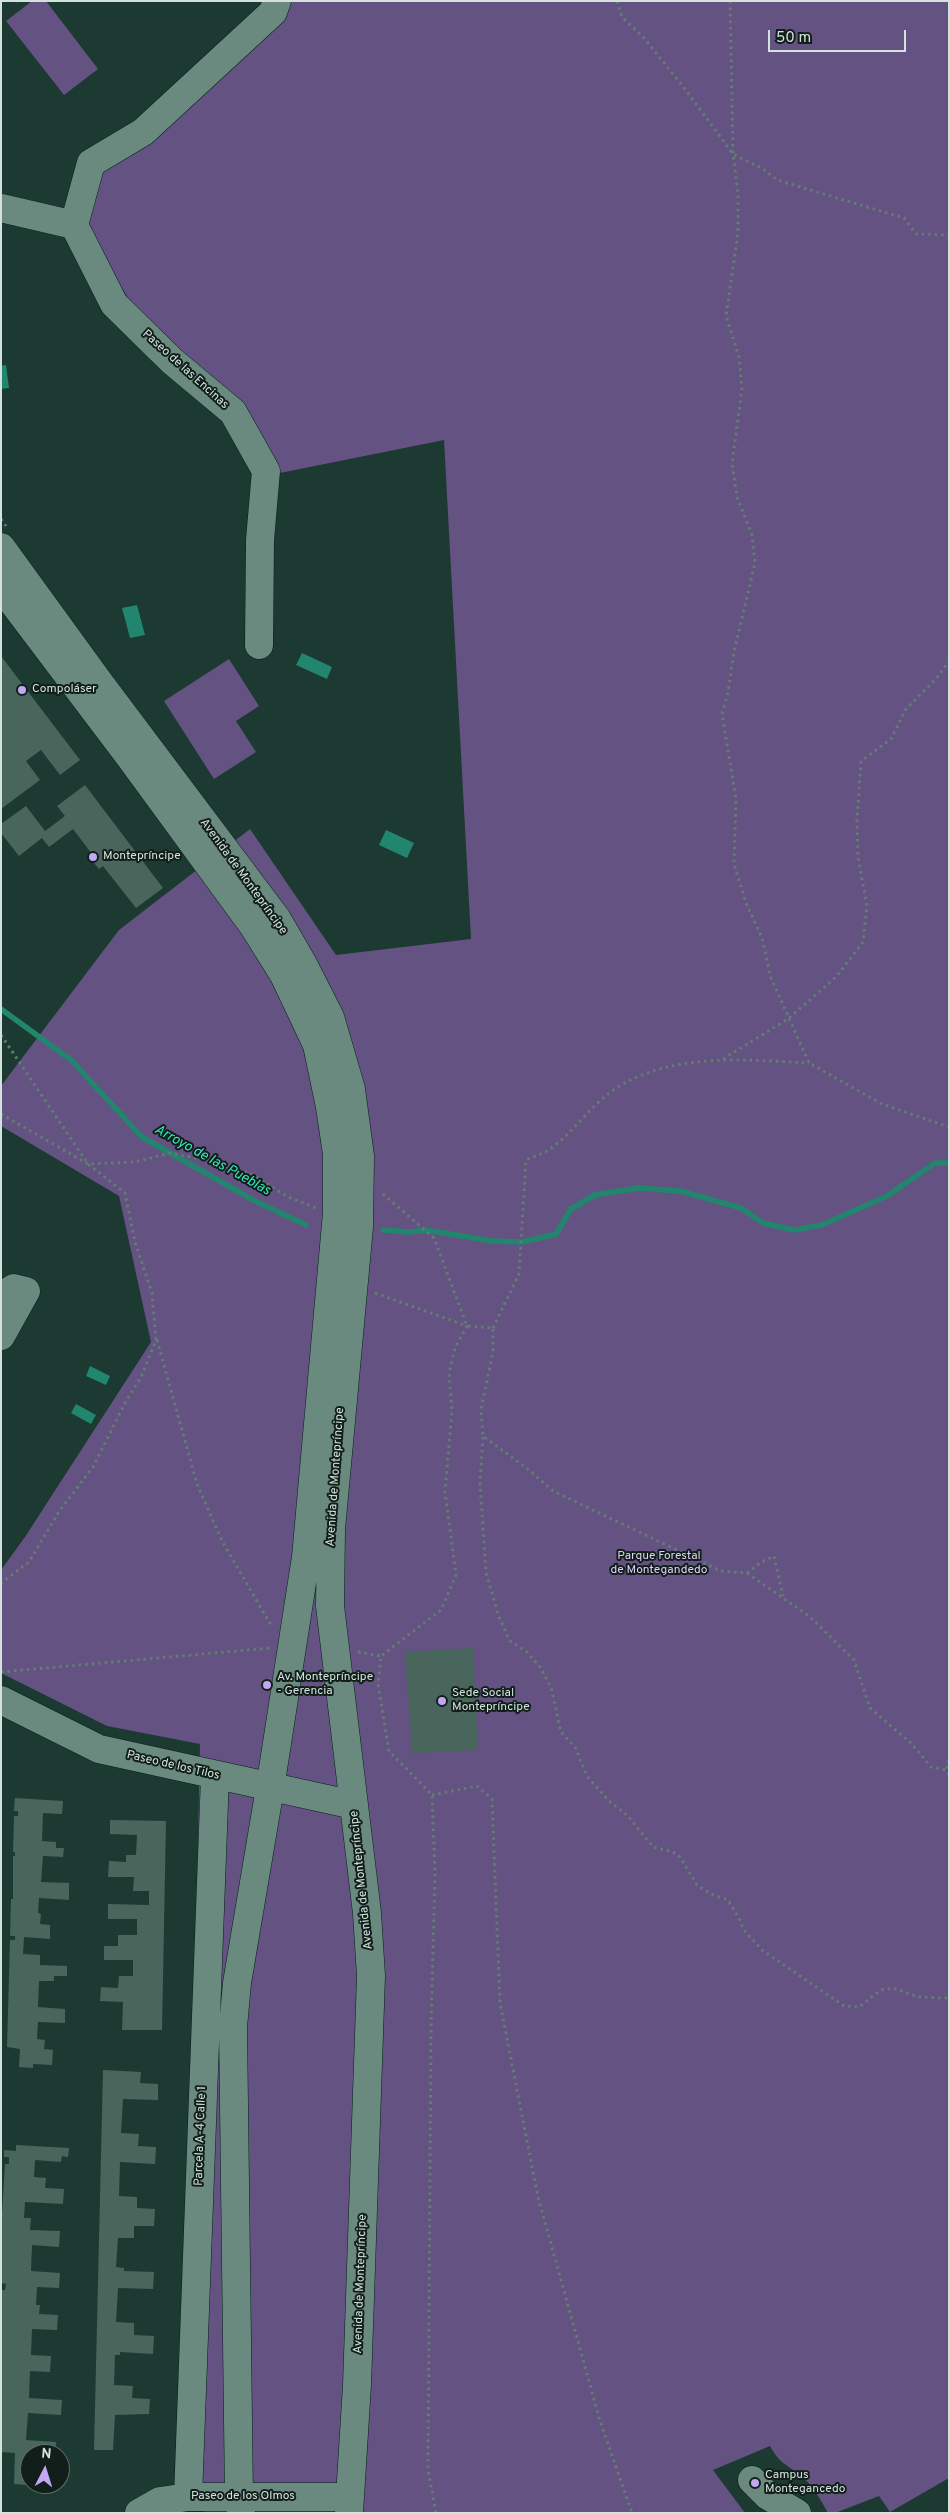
<!DOCTYPE html>
<html>
<head>
<meta charset="utf-8">
<style>
  body { margin:0 }
  #map { position:relative; width:950px; height:2514px; overflow:hidden; background:#1c3a31; font-family:Overpass,sans-serif }
  canvas { display:block }
  .frame { position:absolute; inset:0; border:2px solid #d2e3dd; pointer-events:none }
  .north { position:absolute; left:20px; top:2444px; width:50px; height:50px; box-sizing:border-box; background:#111e1a; border:1px solid #5e6d68; border-radius:50%; rotate:5deg; font-size:14px; font-weight:700; line-height:20px; text-align:center; color:#d2e3dd }
  .north::after { content:''; display:block; margin:auto; width:18px; height:22px; background:#c3a7f2; clip-path:polygon(50% 0,100% 100%,50% 72%,0 100%) }
  .scale { position:absolute; left:768px; top:30px; width:138px; height:22px; box-sizing:border-box; border:2px solid #d2e3dd; border-top:0; padding-left:6px; font-size:15px; line-height:18px; white-space:nowrap; color:#d2e3dd; -webkit-text-stroke:4px #111e1a; paint-order:stroke }
</style>
</head>
<body>
<div id="map">
<canvas width="950" height="2514"></canvas>
<div class="frame"></div>
<div class="north">N</div>
<div class="scale">50 m</div>
</div>
<script>
const context = document.querySelector('canvas').getContext('2d');
context.lineJoin = 'round';
function fillPath(path, color) { context.fillStyle = color; context.fill(path, 'evenodd'); }
function trace(path, color, width, dash) { context.strokeStyle = color; context.lineWidth = width; context.lineCap = dash ? 'butt' : 'round'; context.setLineDash(dash || []); context.stroke(path); }
function drawText(font, color, halo, rows, align = 'center') {
  context.font = font + ' Overpass,sans-serif'; context.lineWidth = 4; context.setLineDash([]); context.textBaseline = 'middle'; context.strokeStyle = halo; context.fillStyle = color; for (const [text, x, y, turn = 0] of rows) {
    context.save(); context.translate(x, y); context.rotate((+turn || 0) * Math.PI / 180); context.textAlign = isNaN(turn) ? turn : align; if (halo) context.strokeText(text, 0, 0); context.fillText(text, 0, 0); context.restore();
  }
}
const green = new Path2D(`
  M32,1H46L98,69L64,95L6,21Z
  M290,1H949V2478L890,2512L879,2496L835,2513H828C820,2499 813,2485 800,2475C785,2463 780,2464 770,2446L713,2470L745,2513H206L185,2490L200,1744L107,1726L1,1673V1570L25,1537L151,1342L119,1196L1,1126V1086L119,930L250,829L336,955L471,939L444,440L280,473L137,313L81,220L107,163L280,22Z
  M229,659L259,706L236,721L256,752L214,779L164,701Z`);
const water = new Path2D(`
  M6,365L9,388L1,389V366Z
  M137,605L145,635L130,638L122,608Z
  M302,653L332,667L327,679L296,665Z
  M386,830L414,843L407,858L379,845Z
  M90,1366L110,1376L106,1385L86,1376Z
  M76,1404L96,1415L91,1424L71,1413Z`);
const stream = new Path2D(`
  M1,1009L71,1060L142,1137L255,1201L306,1225
  M383,1230L410,1232L426,1230L492,1241L522,1242L556,1234L571,1209L595,1195L638,1188L680,1191L741,1208L763,1223L794,1230L822,1225L887,1196L935,1163H949`);
const building = new Path2D(`
  M1,656L80,760L60,775L41,750L26,761L40,780L1,809Z
  M85,785L163,888L136,908L103,866L99,869L89,857L92,854L73,829L49,847L42,838L19,856L1,833V824L26,806L45,831L65,816L57,806Z
  M473,1648L478,1750L412,1753L405,1652Z
  M15,1798L63,1801L62,1814L43,1813L42,1841L56,1842V1848H64L63,1857L43,1856L41,1882L69,1883V1900L39,1898L38,1913L41,1914L40,1924L50,1925V1939L24,1937L23,1954L40,1955V1965L67,1966V1976H54V1981H39L38,2007L65,2009V2023L38,2022L37,2039L45,2040L44,2049L53,2050L52,2065L33,2064V2068L19,2067L20,2049L7,2047L10,1940H15V1936H10L11,1899H13V1856H15V1852H13L14,1816H18V1811H14Z
  M110,1820L166,1821L162,2030H122L123,2002L100,2001L101,1987L118,1988L119,1976H133V1960H104V1946H118V1935H137V1919H108V1904L149,1905V1891H133L134,1877H108L109,1861L126,1862V1855H136L137,1835L110,1834Z
  M103,2070L141,2072L140,2083L158,2084V2100L123,2099L121,2133L139,2134L138,2146L156,2147L155,2164L120,2162L119,2196L137,2197V2208L155,2209L154,2226H134V2238H118L116,2267L124,2268V2271L154,2272L153,2289L118,2288L116,2322L134,2323V2335L154,2336L153,2354L120,2352V2355H115L114,2385L133,2386L132,2398L150,2399L149,2414L115,2415L113,2450H94Z
  M16,2145L69,2148L68,2157L62,2156L61,2162L35,2160L34,2177L46,2178L45,2188L64,2189L63,2204L25,2202L24,2218H31L30,2230L60,2231L59,2247L32,2245L31,2271L60,2273L59,2288L37,2287L36,2305H40L39,2314L58,2315L57,2330L32,2329L31,2355L51,2356L50,2372L30,2371L29,2398L62,2400L61,2415L28,2413L26,2440L56,2442L55,2454H30L28,2456L27,2485L14,2484L15,2453L1,2452V2290H5L6,2284L1,2283V2230L5,2164H9V2157H4V2150L16,2151Z`);
const path = new Path2D(`
  M617,1L622,17L644,38L685,89L733,154L763,169L777,180L904,218L916,234L949,235
  M730,1L733,154L738,193V233L726,316L739,357L742,388L732,464L737,497L752,535L755,563L734,652L728,693L722,714L736,798L734,864L746,903L762,938L771,978L809,1063L882,1104L949,1127
  M1,519L6,526
  M1,1035L88,1164L125,1193L135,1242L152,1293L156,1340L141,1377L125,1403L93,1467L58,1513L29,1562L1,1583
  M723,1059L788,1019L836,977L863,942L867,906L858,857L857,820L861,761L891,739L906,709L936,679L949,661
  M1,1114L88,1164L135,1162L170,1153L212,1161L253,1175L288,1197L316,1208
  M383,1194L434,1238L467,1326L493,1328V1351L481,1410L483,1436L529,1470L553,1491L721,1571L747,1573L809,1616L854,1660L870,1708L912,1744L931,1767L947,1770
  M375,1293L467,1326L455,1348L449,1374L452,1410L445,1492L456,1575L441,1610L381,1656L378,1684L389,1751L432,1795L435,1873L431,2028L428,2470L436,2513
  M493,1328L519,1274L526,1160C534,1156 543,1154 550,1149C575,1131 592,1103 618,1087C675,1052 747,1060 809,1063
  M157,1340L197,1484L222,1541L272,1627
  M483,1437L480,1482L486,1573L499,1617L510,1641L527,1652L540,1667L551,1687L561,1732L575,1747L587,1776L609,1801L627,1815L653,1847L673,1852L680,1857L697,1885L713,1895L728,1900L740,1920L743,1929L762,1950L844,2006L859,2007L881,1990L893,1988L919,1997L949,1998
  M747,1573L761,1562L774,1556L783,1596
  M358,1652L381,1656
  M1,1672L270,1648
  M949,1760L947,1770L949,1775
  M432,1795L477,1786L492,1799L500,2003L538,2197L600,2421L632,2513`);
const minor = new Path2D(`
  M1,208L74,225
  M1,547L99,682L277,919L303,964L330,1017L351,1089L360,1156L359,1227L331,1529L330,1606L367,1913L371,1976L357,2385L349,2513
  M1,587L129,756L254,927L284,975L317,1045L330,1107L337,1154V1213L306,1557L270,1788L237,1983L233,2027L239,2498L241,2513
  M259,645L260,540L266,471L233,412L172,361L114,304L74,225L91,163L143,132L273,12L277,1
  M1,1296L14,1288L26,1291L1,1336
  M1,1700L99,1749L354,1805
  M752,2480L768,2496L797,2513
  M188,2497L215,1776
  M139,2513L160,2501L188,2497H350`);
const markers = [
  [22,690,5,"#c3a7f2"],
  [93,857,5,"#c3a7f2"],
  [267,1685,5,"#c3a7f2"],
  [442,1701,5,"#c3a7f2"],
  [755,2483,5,"#c3a7f2"]
];
const streetNames = [
  ["Paseo de las Encinas",185,370,42],
  ["Avenida de Montepríncipe",243,877,54],
  ["Avenida de Montepríncipe",336,1477,-86],
  ["Paseo de los Tilos",173,1766,13],
  ["Avenida de Montepríncipe",362,1880,-96],
  ["Parcela A-4 Calle 1",201,2136,-88],
  ["Avenida de Montepríncipe",361,2284,-88],
  ["Paseo de los Olmos",243,2497]
];
const poiNames = [
  ["Compoláser",32,690],
  ["Montepríncipe",103,857],
  ["Av. Montepríncipe",277,1678],
  ["- Gerencia",277,1692],
  ["Sede Social",452,1694],
  ["Montepríncipe",452,1708],
  ["Campus",765,2476],
  ["Montegancedo",765,2490]
];
const parkNames = [
  ["Parque Forestal",659,1557],
  ["de Montegandedo",659,1571]
];
const waterNames = [
  ["Arroyo de las Pueblas",212,1161,29]
];
fillPath(green, '#645282');
fillPath(water, '#21866d');
trace(stream, '#21866d', 5.5);
fillPath(building, '#48665c');
trace(minor, '#022019', 29);
trace(path, '#637c74', 3, [2.5, 4]);
trace(minor, '#6a8a7f', 28);
for (const [x, y, r, color] of markers) { const dot = new Path2D(); dot.arc(x, y, r, 0, 2 * Math.PI); context.fillStyle = color; context.fill(dot); trace(dot, '#111e1a', 2); }
drawText('12px', '#d2e3dd', '#111e1a', streetNames);
drawText('12px', '#d2e3dd', '#111e1a', poiNames, 'left');
drawText('12px', '#decffb', '#111e1a', parkNames);
drawText('italic 14px', '#33e9bf', '#111e1a', waterNames);
</script>
</body>
</html>
